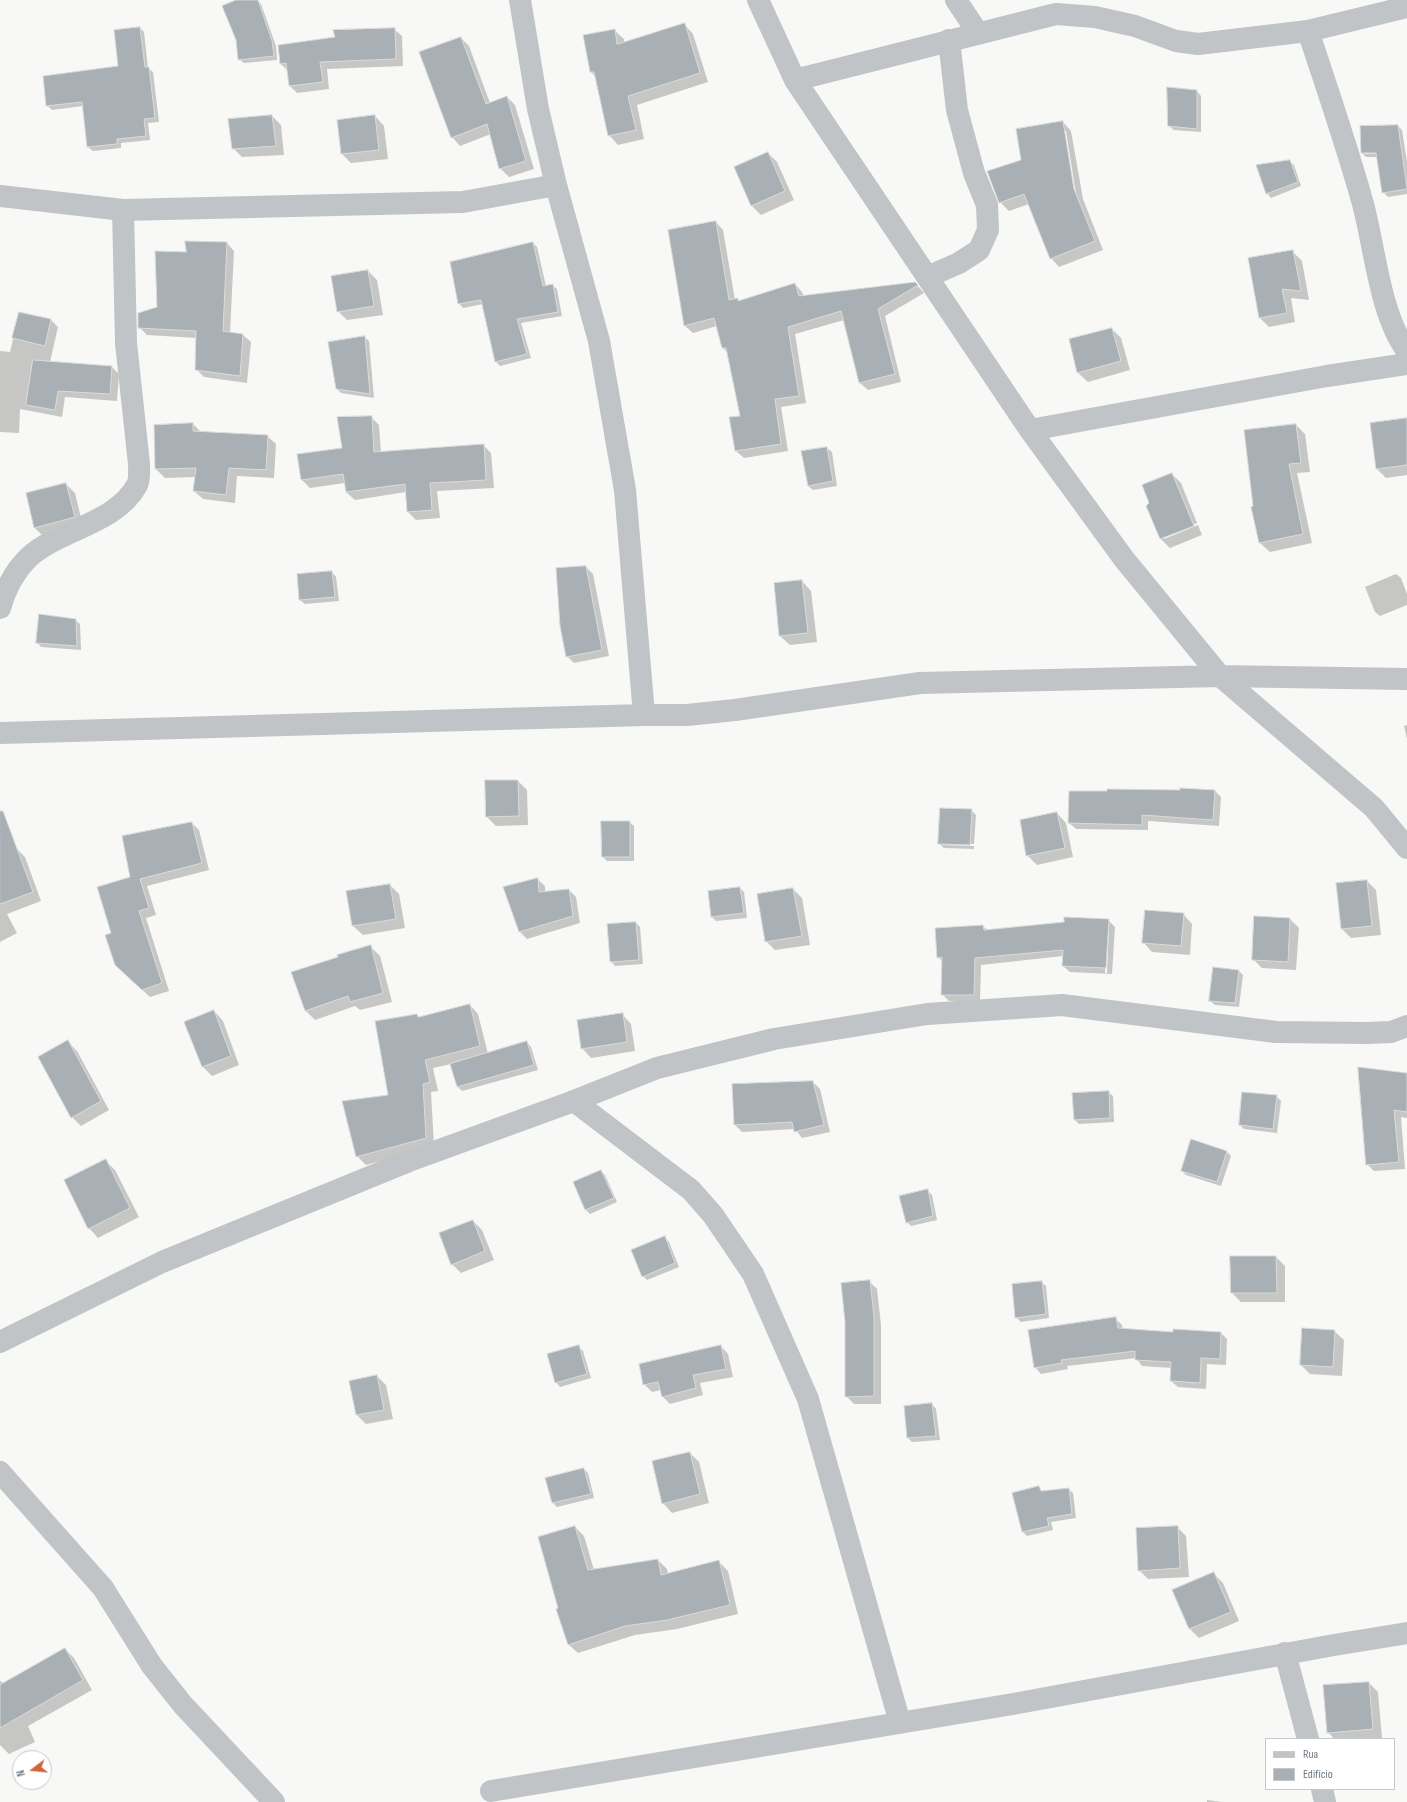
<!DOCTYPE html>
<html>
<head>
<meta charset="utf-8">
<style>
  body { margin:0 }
  #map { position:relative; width:1407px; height:1802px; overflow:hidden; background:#f8f8f6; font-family:"Sofia Sans Condensed",sans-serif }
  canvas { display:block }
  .legend { position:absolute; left:1265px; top:1738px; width:130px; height:52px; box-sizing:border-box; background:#fff; border:1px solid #c4c9ce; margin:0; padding:5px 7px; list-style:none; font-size:12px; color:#6b7884 }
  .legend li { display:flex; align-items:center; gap:8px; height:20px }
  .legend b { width:20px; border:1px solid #c4c9ce }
  .north { position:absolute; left:12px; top:1750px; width:40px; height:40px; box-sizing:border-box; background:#fff; border:1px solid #c4c9ce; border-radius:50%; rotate:254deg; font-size:11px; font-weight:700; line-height:16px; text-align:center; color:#6b7884 }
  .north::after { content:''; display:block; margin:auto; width:14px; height:18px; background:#d2633d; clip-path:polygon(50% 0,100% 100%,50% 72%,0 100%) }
</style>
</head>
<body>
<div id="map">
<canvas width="1407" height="1802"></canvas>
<ul class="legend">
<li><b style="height:5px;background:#c0c4c7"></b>Rua</li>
<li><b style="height:11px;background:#a8afb5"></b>Edifício</li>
</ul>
<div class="north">N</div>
</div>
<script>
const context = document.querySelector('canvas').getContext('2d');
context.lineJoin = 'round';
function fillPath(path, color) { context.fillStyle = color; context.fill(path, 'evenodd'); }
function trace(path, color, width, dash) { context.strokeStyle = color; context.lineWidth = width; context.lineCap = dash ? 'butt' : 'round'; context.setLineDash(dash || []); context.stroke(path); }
const shadow = new Path2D(`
  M257,0L261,4L276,46L277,60L244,63L239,59Z
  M684,24L693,34L708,82L637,105L644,139L618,145L609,135L596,77L591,72L614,30L624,39V43Z
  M140,28L144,32L148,68L153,72L159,122L148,123L150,140L121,143V148L93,151L88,147L83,106L52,110L47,105L119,67Z
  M394,29L402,36L403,66L327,69L329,89L297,93L290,86L288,71L280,63Z
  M461,38L469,46L490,103L507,97L515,105L534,169L509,177L500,168L491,134L460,146L452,137Z
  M1197,91L1201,96V132L1174,130L1169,126Z
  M272,116L281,125L284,155L242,157L233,148Z
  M375,116L384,126L388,159L351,163L342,154Z
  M1063,122L1071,131L1083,199L1103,250L1059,267L1051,258L1029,204L1009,211L1000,202L1022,160ZM1064,131H1066L1076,194H1074Z
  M1398,126L1402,130L1407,162V194L1388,197L1383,192L1378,157H1366L1362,153ZM1365,152L1381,153L1365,154Z
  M768,153L777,162L794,200L761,215L752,206L735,168Z
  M1289,161L1294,165L1301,186L1271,198L1267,193Z
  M716,222L723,230L735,300L737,299L740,301L795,284L802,292L804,296L915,283L924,293L885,316L901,382L868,390L860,383L844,320L795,334L806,403L781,407L788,451L744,458L736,451L741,417L728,353L723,348L717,326L693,333L685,326Z
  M227,243L234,251L230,333L243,335L251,342L247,383L204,377L196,369L197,338L147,335L139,327L158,308L187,253Z
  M533,243L537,247L546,286L552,285L557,289L562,316L521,323L531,358L500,366L496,362L483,304L463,308L459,303Z
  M1293,252L1302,261L1309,300L1291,298L1295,322L1269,327L1260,318L1249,259Z
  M368,271L377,280L383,315L347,320L338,311Z
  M19,313L51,320L58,327L50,362L112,367L119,374L117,401L65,397L62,417L20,409L19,433L0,432V351L10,352Z
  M1112,329L1121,338L1130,370L1088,382L1078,373L1070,340Z
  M364,337L369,341L374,398L341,393L337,389Z
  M371,417L379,425L381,453L483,445L491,453L494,488L437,491L440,518L416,520L408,512L406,492L355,500L346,492L345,483L310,488L302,480L343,449Z
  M1407,419V475L1386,478L1377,469Z
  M193,424L201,432L267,436L276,444L274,478L237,476L235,503L203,499L194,491L196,477L165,478L156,469L155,426Z
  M1296,425L1305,434L1310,472L1297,473L1312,543L1270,552L1260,543L1252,508Z
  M827,448L832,452L837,486L813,490L808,486L802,452Z
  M1172,474L1181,483L1197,523L1164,537V539L1198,525L1202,535L1170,548L1161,539Z
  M66,484L75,493L83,526L44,537L35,528L27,494Z
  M586,567L593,574L609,656L574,663L567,656Z
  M332,572L336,577L339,601L305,604L300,600Z
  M1396,574L1401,578L1407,594V605L1380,616L1375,612L1365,587Z
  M802,581L811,591L817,642L790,645L780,636Z
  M75,620L80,624L81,650L41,647L37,642Z
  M1407,725V739L1404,726Z
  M518,781L527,790L528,825L496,826L487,817Z
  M1215,791L1221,797L1219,826L1148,821V830L1076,829L1069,823Z
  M971,810L976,815L974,844L943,843V845L974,846V849L944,848L939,843Z
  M1057,813L1066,823L1073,857L1037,865L1027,855Z
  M629,822L634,826V861H607L603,857Z
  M192,823L199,830L209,870L147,886L156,915L146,918L169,991L150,997L124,973L113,934L132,878Z
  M16,848L25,857L41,901L7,914L17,933L0,942V853Z
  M537,879L545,886V892L569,890L576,897L580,923L527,939L519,931Z
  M1367,881L1376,890L1381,935L1351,938L1342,929Z
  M390,885L399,894L405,928L363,935L353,926Z
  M740,888L744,892L747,918L716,921L712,917Z
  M793,889L802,898L810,945L775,950L766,941Z
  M1183,914L1192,924L1190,955L1152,952L1143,942Z
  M1255,917L1290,919L1299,928L1296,970L1262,968L1253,959Z
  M1108,920L1115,927L1112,974L1070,972L1063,966V956L981,965L980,1001H949L942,994L943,962L938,957L983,926L987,930ZM1107,925H1109L1107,973H1105Z
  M636,923L640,927L643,964L615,966L611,961Z
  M371,947L380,956L392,1002L360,1010L355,1006L315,1020L306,1011Z
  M1238,970L1243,975L1239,1007L1215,1005L1210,1001Z
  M470,1005L478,1014L488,1054L527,1042L531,1047L538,1070L462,1091L458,1087L451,1064L433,1068L438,1091L431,1092L434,1146L366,1165L357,1156L389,1096L417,1015L420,1018Z
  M214,1011L223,1021L239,1065L212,1076L203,1067Z
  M622,1014L631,1024L635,1051L591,1058L582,1048Z
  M68,1042L77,1051L109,1110L81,1126L72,1117Z
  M1407,1074V1118L1401,1117L1405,1169L1374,1171L1367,1164Z
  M813,1082L820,1089L830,1132L802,1138L795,1129L742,1132L735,1125Z
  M1108,1092L1113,1096L1114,1122L1079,1124L1075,1120Z
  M1276,1096L1281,1101L1277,1133L1244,1129L1240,1125Z
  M1227,1152L1231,1156L1221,1186L1186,1175L1182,1171Z
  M106,1161L115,1170L139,1217L98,1238L89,1228L65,1181Z
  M601,1171L605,1175L617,1202L590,1214L586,1210L574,1183Z
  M927,1190L932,1195L937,1220L911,1226L907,1222Z
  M473,1221L482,1230L494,1260L461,1273L452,1264Z
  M665,1238L669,1242L679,1267L647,1280L642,1275Z
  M1276,1257L1285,1266V1302H1241L1232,1293Z
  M869,1281L877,1289L881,1325V1404H854L846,1396Z
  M1041,1282L1046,1286L1049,1318L1021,1322L1016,1317Z
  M1116,1319L1122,1325L1123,1330L1174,1333H1221L1227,1339L1226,1365L1207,1364L1206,1389L1178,1387L1171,1381L1172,1368L1142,1366L1136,1358L1067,1366L1068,1369L1041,1374L1035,1367Z
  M1303,1329L1334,1331L1344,1340L1342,1376L1310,1374L1301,1365Z
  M721,1346L728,1354L733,1377L700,1383L703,1395L670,1404L663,1397L661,1390L652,1392L644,1384Z
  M579,1347L583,1351L591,1378L560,1387L556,1382Z
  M377,1376L386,1385L393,1419L366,1424L357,1415Z
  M932,1404L936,1409L940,1440L912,1442L908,1438Z
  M690,1453L699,1462L709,1503L672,1513L663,1503Z
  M584,1469L588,1473L594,1498L557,1507L553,1503L547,1479Z
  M1039,1488L1043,1492L1068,1489L1073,1493L1076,1518L1051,1522L1053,1530L1027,1536L1023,1532L1014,1494Z
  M575,1527L584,1536L594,1570L658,1560L667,1569L668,1574L718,1561L728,1571L738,1614L677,1629L635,1635L578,1653L568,1644L560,1609Z
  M1177,1527L1186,1536L1189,1577L1148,1579L1139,1570Z
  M1214,1574L1223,1583L1239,1621L1199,1638L1190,1629Z
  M65,1649L74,1658L92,1690L28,1726L35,1742L9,1754L0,1745V1681L4,1683Z
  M1369,1683L1378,1692L1382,1738L1334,1739L1328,1732Z
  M1207,1800L1222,1802H1207Z`);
const building = new Path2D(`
  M236,0H258L272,41L274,56L238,60L236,40L222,6Z
  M685,23L700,73L628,96L636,130L608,136L594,72H590L583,35L615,29L617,44Z
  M140,27L145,67H149L155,118L144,119L146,136L117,139V144L87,147L82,102L46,106L43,76L118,66L114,30Z
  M395,28L396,59L320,62L323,82L289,86L286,63L280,64L278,45L335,37L333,30Z
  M461,37L486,104L507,96L526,161L499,169L487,124L451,138L419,52Z
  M1167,87L1197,90V129L1168,126Z
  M272,115L276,146L232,149L228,119Z
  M375,115L379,150L341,154L337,120Z
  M1063,121L1074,189L1095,241L1050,259L1024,194L999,203L987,171L1021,160L1016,129Z
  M1398,125L1407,189L1382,193L1376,153H1361L1360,126Z
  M768,152L785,191L751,206L734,167Z
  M1290,160L1298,182L1266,194L1256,165Z
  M716,221L729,300L738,298V301L795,283L799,296L915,282L918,285L878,309L895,374L859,383L841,311L788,327L799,396L775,399L781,444L735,451L729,417L740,416L726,348H722L714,318L684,326L668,230Z
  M185,241L227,242L223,331L243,334L240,376L195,370L196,331L138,328V313L157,307L155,251L186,252Z
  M533,242L543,286L553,284L558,312L517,319L527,354L495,362L481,300L458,304L450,262Z
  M1293,250L1301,291L1282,289L1287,313L1259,318L1248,258Z
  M368,270L374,306L337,312L331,276Z
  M19,312L51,319L45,346L12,338Z
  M1112,328L1121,361L1077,373L1069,339Z
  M365,336L370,394L336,389L328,342Z
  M33,360L112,366L110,394L58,391L55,410L26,405Z
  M372,416L374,452L484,444L486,480L430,483L432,510L407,512L405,484L346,492L343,474L301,480L297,454L342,448L337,417Z
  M1407,418V465L1376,469L1370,423Z
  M193,423V431L268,435L266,470L229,468L226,495L193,491L196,468L155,469L154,425Z
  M1296,424L1301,463L1289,464L1303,534L1259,543L1251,507L1253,506L1244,430Z
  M827,447L833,481L808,486L801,451Z
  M1172,473L1194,526L1160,539L1146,506L1149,503L1142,485Z
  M66,483L75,517L34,528L26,493Z
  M586,566L602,650L566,657L560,626L556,568Z
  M332,571L335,597L299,600L297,574Z
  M802,580L808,633L779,636L774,583Z
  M39,614L76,619L77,646L36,643Z
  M485,780H518L519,816L486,817Z
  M1180,788L1215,790L1213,820L1142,815V825L1068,823L1069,791H1107V789L1180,790Z
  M940,808L972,809L970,845L938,844Z
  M0,811H3L33,892L0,904Z
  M1057,812L1065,848L1026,856L1020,820Z
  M601,821H630V857H602Z
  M192,822L202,863L140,879L149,908L139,911L162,983L142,990L115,965L105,935L111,933L97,887L130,877L122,836Z
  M538,878L539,892L569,889L573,916L519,932L503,887Z
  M1367,880L1372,926L1341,929L1336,883Z
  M390,884L396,919L352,926L346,891Z
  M740,887L744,913L711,917L708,891Z
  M793,888L802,936L765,942L757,894Z
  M1145,910L1184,913L1181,946L1142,943Z
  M1254,916L1290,918L1288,962L1252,960Z
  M1064,917L1109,919L1106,968L1062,966L1063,950L975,958L974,995H941L942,957L937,958L935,928L983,925L984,930L1064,922Z
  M636,922L639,960L610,962L607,924Z
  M371,945L383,993L350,1002L348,996L305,1011L291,972L338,957L337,955Z
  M1213,967L1239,970L1235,1003L1209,1001Z
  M470,1004L480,1046L425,1060L430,1082L423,1084L426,1138L356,1157L342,1101L388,1095L375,1021L417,1014L418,1017Z
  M214,1010L231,1056L202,1067L184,1022Z
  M623,1013L627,1042L581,1049L577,1020Z
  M68,1040L101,1101L71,1118L38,1057Z
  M527,1041L534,1065L457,1087L450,1064Z
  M1358,1067L1407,1073V1112L1394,1110L1399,1162L1366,1165Z
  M813,1081L824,1125L794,1132L792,1122L734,1125L732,1084Z
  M1109,1091L1110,1118L1074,1120L1072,1093Z
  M1242,1092L1277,1095L1273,1129L1239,1125Z
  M1191,1139L1227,1151L1217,1182L1181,1171Z
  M106,1159L130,1208L88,1229L64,1180Z
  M601,1170L614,1198L585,1210L573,1182Z
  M928,1189L933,1216L906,1223L899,1196Z
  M473,1220L485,1251L451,1265L439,1233Z
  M665,1236L675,1263L642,1277L631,1250Z
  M1230,1256H1276L1277,1293H1231Z
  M870,1280L874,1317V1396L845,1397V1322L841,1283Z
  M1042,1281L1046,1314L1015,1318L1012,1284Z
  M1116,1317L1118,1328L1173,1332V1329L1221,1332L1220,1359L1201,1358L1200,1383L1170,1381L1171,1362L1135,1360V1351L1061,1360L1062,1363L1034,1368L1028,1330Z
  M1302,1328L1335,1330L1333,1367L1300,1365Z
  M579,1345L587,1374L555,1383L547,1354Z
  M721,1345L726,1369L693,1375L696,1388L662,1397L658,1382L643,1385L639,1364Z
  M377,1375L384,1410L356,1415L349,1381Z
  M932,1403L936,1436L907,1438L904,1406Z
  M690,1452L700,1494L662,1504L652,1461Z
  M584,1468L591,1494L552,1503L545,1478Z
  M1039,1486L1041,1491L1069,1488L1072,1514L1047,1518L1049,1526L1022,1532L1012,1493Z
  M575,1526L588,1570L658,1559L661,1575L719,1560L730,1605L667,1620L625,1626L568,1645L556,1609L558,1608L538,1537Z
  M1178,1526L1180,1568L1138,1571L1136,1528Z
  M1214,1572L1231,1612L1189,1629L1172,1590Z
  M65,1648L83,1680L0,1728V1685Z
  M1369,1682L1373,1729L1327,1733L1323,1685Z`);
const minor = new Path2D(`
  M520,0L538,109L556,185L599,341L625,490L644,715
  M758,0L795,80L1030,430L1124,559L1220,676L1374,808L1407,848
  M956,0L978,33
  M1308,31C1327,88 1347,146 1363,204C1375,249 1380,315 1407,351
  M795,80L1056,14L1095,17L1135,26L1176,41L1198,44L1308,31L1407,7
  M0,196L123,210L463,202L556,185
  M927,277L959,263L979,250L988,230L987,205L974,173L957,110L949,40
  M1030,430L1327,376L1407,364
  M0,608C5,590 14,572 28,558C59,529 116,524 137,485C140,480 139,470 139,464L126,343L123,210
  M0,733L644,715H687L735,710L920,683L1220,676L1407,679
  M574,1101L691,1190L713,1215L753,1274L808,1399L900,1723
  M0,1342L162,1262L409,1161L574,1101L657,1068L774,1039L927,1014L1062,1005L1276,1032L1366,1033L1391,1032L1407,1026
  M0,1472L103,1588L152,1666L183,1705L274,1802
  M1285,1653L1308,1739
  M1322,1789L1325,1802
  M491,1791L1013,1704L1334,1645L1407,1633`);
fillPath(shadow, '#0003');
fillPath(building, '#a8afb5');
trace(building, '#dadad9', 1);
trace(minor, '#c0c4c7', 22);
</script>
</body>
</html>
